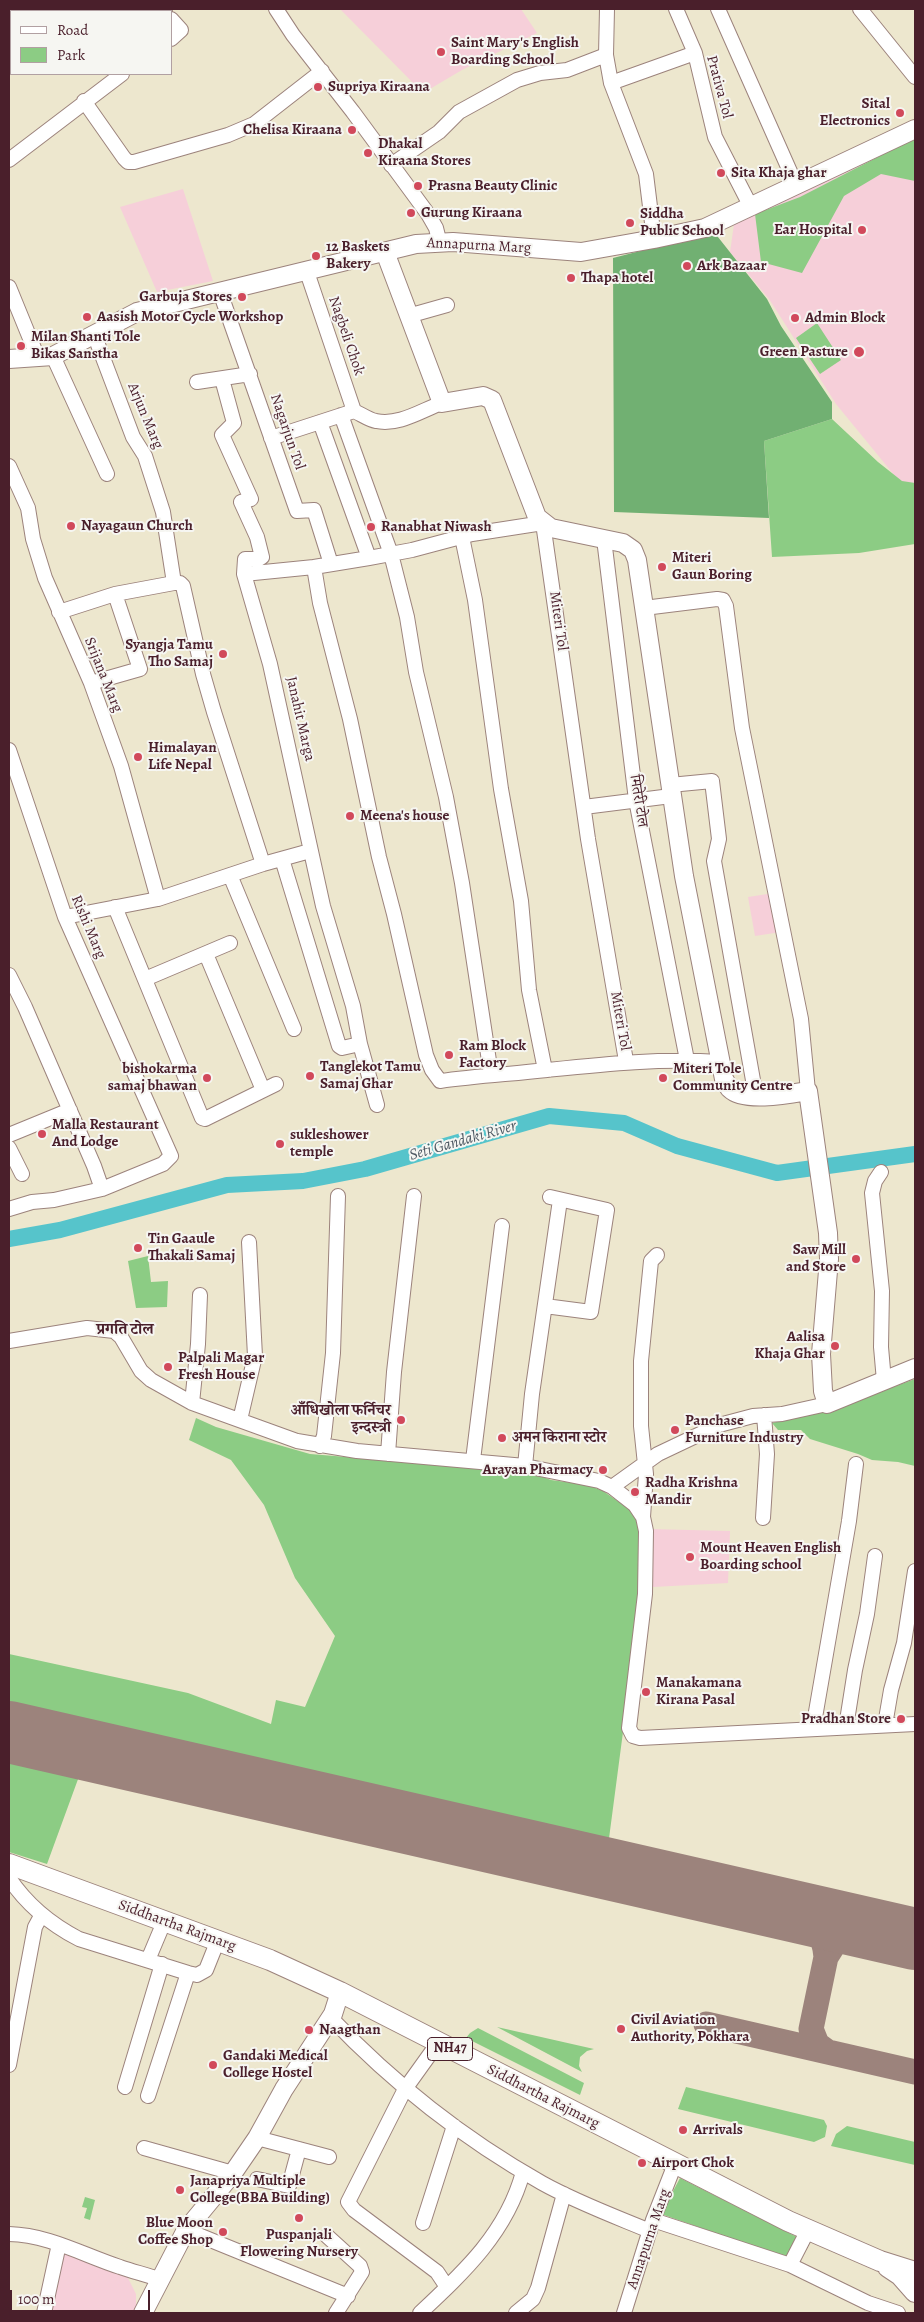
<!DOCTYPE html>
<html>
<head>
<meta charset="utf-8">
<style>
  body { margin:0 }
  #map { position:relative; width:924px; height:2322px; overflow:hidden; background:#ede7ce; font-family:Alegreya,serif }
  canvas { display:block }
  .frame { position:absolute; inset:0; border:10px solid #4a1f2b; pointer-events:none }
  .legend { position:absolute; left:10px; top:10px; width:162px; height:65px; box-sizing:border-box; background:#f6f6f2; border:1px solid #b1a0a2; margin:0; padding:6px 9px; list-style:none; font-size:15px; color:#4a1f2b }
  .legend li { display:flex; align-items:center; gap:10px; height:25px }
  .legend b { width:25px; border:1px solid #b1a0a2 }
  .scale { position:absolute; left:10px; top:2290px; width:140px; height:22px; box-sizing:border-box; border:2px solid #4a1f2b; border-top:0; padding-left:6px; font-size:15px; line-height:18px; white-space:nowrap; color:#4a1f2b; -webkit-text-stroke:4px #f6f6f2; paint-order:stroke }
</style>
</head>
<body>
<div id="map">
<canvas width="924" height="2322"></canvas>
<div class="frame"></div>
<ul class="legend">
<li><b style="height:6px;background:#fff"></b>Road</li>
<li><b style="height:14px;background:#8ccc84"></b>Park</li>
</ul>
<div class="scale">100 m</div>
</div>
<script>
const context = document.querySelector('canvas').getContext('2d');
context.lineJoin = 'round';
function fillPath(path, color) { context.fillStyle = color; context.fill(path, 'evenodd'); }
function trace(path, color, width, dash) { context.strokeStyle = color; context.lineWidth = width; context.lineCap = dash ? 'butt' : 'round'; context.setLineDash(dash || []); context.stroke(path); }
function drawText(font, color, halo, rows, align = 'center') {
  context.font = font + ' Alegreya,"Noto Serif Devanagari",serif'; context.lineWidth = 4; context.setLineDash([]); context.textBaseline = 'middle'; context.strokeStyle = halo; context.fillStyle = color; for (const [text, x, y, turn = 0] of rows) {
    context.save(); context.translate(x, y); context.rotate((+turn || 0) * Math.PI / 180); context.textAlign = isNaN(turn) ? turn : align; if (halo) context.strokeText(text, 0, 0); context.fillText(text, 0, 0); context.restore();
  }
}
const built = new Path2D(`
  M340,9H521L537,33L462,70L423,93Z
  M915,138V491L899,481L836,404L769,299L730,252L735,217L881,156Z
  M183,189L213,281L157,292L120,207Z
  M774,893L781,932L755,936L748,897Z
  M649,1529L730,1531L728,1583L653,1587Z
  M58,2249L124,2270L136,2294V2313H45Z`);
const green = new Path2D(`
  M915,138V181L881,174L844,196L802,273L761,262L755,214L800,197Z
  M817,323L841,360L820,374L796,338Z
  M832,419L878,462L902,481L915,483V544L859,553L772,557L764,441Z
  M148,1256L151,1282L168,1281L167,1307L136,1308L128,1261Z
  M915,1379V1466L898,1462L872,1460L858,1454L810,1439L801,1430H778L772,1423L839,1407Z
  M196,1418L216,1427L310,1454L530,1472L551,1480L588,1485L603,1491L635,1513L639,1523L642,1591L634,1667L623,1732L608,1846L9,1704V1654L188,1693L271,1724L276,1700L305,1707L335,1636L295,1578L264,1505L231,1460L189,1440Z
  M9,1755L81,1771L47,1864L9,1852Z
  M497,2027L594,2049L587,2051L580,2057L579,2066L582,2072Z
  M478,2028L584,2083L580,2095L466,2038L470,2033Z
  M686,2087L824,2120L827,2126L825,2137L814,2142L678,2109Z
  M847,2126L915,2142V2165L831,2146L836,2134Z
  M680,2178L799,2238L787,2258L661,2214Z
  M85,2197L95,2200L90,2220L84,2218L87,2208L82,2207Z`);
const forest = new Path2D(`
  M714,232L767,299L781,326L832,402V419L764,441L769,518L614,512L613,258Z`);
const river = new Path2D(`
  M9,1239L60,1230L227,1185L303,1181L365,1169L549,1116L624,1123L677,1146L777,1173L915,1154`);
const taxiway = new Path2D(`
  M791,1910C814,1919 824,1933 826,1957
  M706,2024L915,2072
  M828,2052L817,2044L811,2029L826,1957L836,1941L849,1932L866,1929L878,1930`);
const runway = new Path2D(`
  M9,1732L915,1939`);
const minor = new Path2D(`
  M163,9L165,11
  M276,9L293,35L353,112L428,214L436,228L438,236L434,242
  M607,9L606,55L611,83L646,174L654,239
  M676,9L695,53
  M718,9L796,185
  M860,9L915,77
  M171,19L181,30L171,39
  M611,83L695,53L715,137L751,207
  M84,101L124,158L128,162H134L228,135L254,124L322,71
  M9,160L122,74
  M391,165L439,132L459,112L517,80L540,73L567,70L606,55
  M307,272L354,411
  M9,287L38,358
  M220,292L297,511L314,510L331,564
  M408,316L447,305
  M94,334L133,437L145,456L163,512L174,583H180L183,586L203,674L214,712L263,864
  M53,356L107,474
  M222,379L234,423L222,435L251,499L241,502L257,537L262,557L259,559H245L244,574L270,664L323,906L353,1006L360,1044L377,1105
  M197,382L250,374
  M341,415L391,554L407,617L416,672L446,797L462,883L491,1074
  M320,422L369,558
  M271,438L354,411C361,414 369,420 376,421C399,426 422,410 442,403
  M9,466L28,508L33,539L45,578L91,683L121,766L158,899
  M462,537L475,600L501,789L521,901L529,990L545,1070
  M604,539L636,800L687,1060
  M314,567L320,603L350,719L379,857L394,914L426,1055L432,1070L440,1081C476,1076 511,1074 547,1070C605,1064 661,1058 719,1062
  M244,574L314,567L369,558L412,550L472,534L543,523L588,839L626,1061
  M644,608L717,599L723,600L726,606L742,728L801,1019L808,1091
  M59,612L115,594L174,583
  M91,683L140,669L115,594
  M9,750L65,917L171,1156L163,1164L102,1189L54,1200L32,1202L9,1209
  M670,785L712,781L719,839L714,861L756,1097
  M584,807L671,796
  M282,859L339,1046L342,1048L360,1044
  M230,875L294,1029
  M115,907L202,1118L205,1119L276,1084
  M65,917L158,899L263,864L310,851
  M206,954L263,1090
  M9,975L25,1007L94,1166L102,1189
  M145,979L230,943
  M9,1135L70,1110
  M9,1148L22,1174
  M881,1172L875,1181L872,1193L882,1291L881,1347L884,1381
  M545,1306L591,1312L607,1210L550,1197
  M9,1341L87,1328L114,1331L121,1337L141,1371L151,1380L192,1403L297,1441L357,1451L525,1466L599,1481L612,1487L635,1505L643,1517L646,1531L645,1594L629,1728L633,1736L640,1738L915,1724
  M192,1403L198,1344L200,1295
  M240,1420L255,1356L249,1242
  M320,1446L324,1436L333,1353L338,1196
  M388,1454L394,1372L414,1196
  M473,1460L502,1226
  M525,1466L532,1394L560,1200
  M612,1487L658,1454L719,1425L753,1416L782,1414L827,1404
  M643,1517L646,1474L641,1426V1361L651,1261L657,1255
  M763,1518L767,1454L764,1415
  M885,1725L891,1690L904,1643L915,1571
  M846,1727L855,1670L867,1614L875,1556
  M813,1729L849,1521L856,1464
  M9,1878C27,1905 50,1924 79,1939L188,1973L197,1975L206,1970L218,1940
  M148,1960L164,1922
  M330,2017C392,2082 464,2139 542,2183C576,2202 614,2216 650,2231
  M438,2043L405,2089L348,2202L354,2210L425,2263L437,2272L447,2287
  M9,2065L35,1927L41,1916
  M125,2087L162,1964
  M148,2096L188,1973
  M257,2138L329,2157
  M144,2148L233,2173
  M257,2179L289,2186L299,2149
  M653,2220L790,2265
  M423,2223L454,2126
  M186,2230L348,2296
  M808,2230L790,2265L868,2303L898,2313
  M9,2234C49,2235 83,2255 120,2267C134,2272 148,2275 161,2280
  M327,2236L360,2266L362,2272L336,2313
  M44,2313L59,2244
  M420,2313C464,2272 507,2232 523,2172
  M516,2313L533,2299L538,2288L564,2194
  M624,2313L653,2220L675,2164`);
const major = new Path2D(`
  M385,252L442,403L483,396L492,400L537,517L551,528L623,543L633,550L637,560L684,876L724,1079C726,1082 728,1087 730,1089C744,1103 790,1094 808,1091L828,1233L829,1259L821,1354L823,1391L827,1404L915,1368
  M9,359L53,356L137,312L416,244L453,242L581,252L654,239L705,228L915,129
  M143,2313L186,2230L233,2173L257,2138L284,2089L333,2014L340,1992`);
const highway = new Path2D(`
  M9,1864L270,1960L340,1992L788,2221L880,2261L915,2272
  M888,2267L900,2275L915,2292`);
const markers = [
  [441,52,5,"#d1495b"],
  [318,87,5,"#d1495b"],
  [900,113,5,"#d1495b"],
  [352,130,5,"#d1495b"],
  [368,153,5,"#d1495b"],
  [721,173,5,"#d1495b"],
  [418,186,5,"#d1495b"],
  [411,213,5,"#d1495b"],
  [630,223,5,"#d1495b"],
  [862,230,5,"#d1495b"],
  [316,256,5,"#d1495b"],
  [687,266,5,"#d1495b"],
  [571,278,5,"#d1495b"],
  [242,297,5,"#d1495b"],
  [87,317,5,"#d1495b"],
  [795,318,5,"#d1495b"],
  [21,346,5,"#d1495b"],
  [859,352,6,"#d1495b"],
  [71,526,5,"#d1495b"],
  [371,527,5,"#d1495b"],
  [662,567,5,"#d1495b"],
  [223,654,5,"#d1495b"],
  [138,757,5,"#d1495b"],
  [350,816,5,"#d1495b"],
  [449,1055,5,"#d1495b"],
  [310,1076,5,"#d1495b"],
  [207,1078,5,"#d1495b"],
  [663,1078,5,"#d1495b"],
  [42,1134,5,"#d1495b"],
  [280,1144,5,"#d1495b"],
  [138,1248,5,"#d1495b"],
  [856,1259,5,"#d1495b"],
  [835,1346,5,"#d1495b"],
  [168,1367,5,"#d1495b"],
  [401,1420,5,"#d1495b"],
  [675,1430,5,"#d1495b"],
  [502,1438,5,"#d1495b"],
  [603,1470,5,"#d1495b"],
  [635,1492,5,"#d1495b"],
  [690,1557,5,"#d1495b"],
  [646,1692,5,"#d1495b"],
  [901,1719,5,"#d1495b"],
  [621,2029,5,"#d1495b"],
  [309,2030,5,"#d1495b"],
  [213,2065,5,"#d1495b"],
  [683,2130,5,"#d1495b"],
  [642,2163,5,"#d1495b"],
  [180,2190,5,"#d1495b"],
  [299,2218,5,"#d1495b"],
  [223,2232,5,"#d1495b"]
];
const shields = [
  [450,2049,45]
];
const shieldNames = [
  ["NH47",450,2049]
];
const poiNames = [
  ["Saint Mary's English",451,43],
  ["Boarding School",451,60],
  ["Supriya Kiraana",328,87],
  ["Sital",890,104,"right"],
  ["Electronics",890,121,"right"],
  ["Chelisa Kiraana",342,130,"right"],
  ["Dhakal",378,144],
  ["Kiraana Stores",378,161],
  ["Sita Khaja ghar",731,173],
  ["Prasna Beauty Clinic",428,186],
  ["Gurung Kiraana",421,213],
  ["Siddha",640,214],
  ["Public School",640,231],
  ["Ear Hospital",852,230,"right"],
  ["12 Baskets",326,247],
  ["Bakery",326,264],
  ["Ark Bazaar",697,266],
  ["Thapa hotel",581,278],
  ["Garbuja Stores",232,297,"right"],
  ["Aasish Motor Cycle Workshop",97,317],
  ["Admin Block",805,318],
  ["Milan Shanti Tole",31,337],
  ["Bikas Sanstha",31,354],
  ["Green Pasture",848,352,"right"],
  ["Nayagaun Church",81,526],
  ["Ranabhat Niwash",381,527],
  ["Miteri",672,558],
  ["Gaun Boring",672,575],
  ["Syangja Tamu",213,645,"right"],
  ["Tho Samaj",213,662,"right"],
  ["Himalayan",148,748],
  ["Life Nepal",148,765],
  ["Meena's house",360,816],
  ["Ram Block",459,1046],
  ["Factory",459,1063],
  ["Tanglekot Tamu",320,1067],
  ["Samaj Ghar",320,1084],
  ["bishokarma",197,1069,"right"],
  ["samaj bhawan",197,1086,"right"],
  ["Miteri Tole",673,1069],
  ["Community Centre",673,1086],
  ["Malla Restaurant",52,1125],
  ["And Lodge",52,1142],
  ["sukleshower",290,1135],
  ["temple",290,1152],
  ["Tin Gaaule",148,1239],
  ["Thakali Samaj",148,1256],
  ["Saw Mill",846,1250,"right"],
  ["and Store",846,1267,"right"],
  ["Aalisa",825,1337,"right"],
  ["Khaja Ghar",825,1354,"right"],
  ["Palpali Magar",178,1358],
  ["Fresh House",178,1375],
  ["आँधिखोला फर्निचर",391,1411,"right"],
  ["इन्दस्त्री",391,1428,"right"],
  ["Panchase",685,1421],
  ["Furniture Industry",685,1438],
  ["अमन किराना स्टोर",512,1438],
  ["Arayan Pharmacy",593,1470,"right"],
  ["Radha Krishna",645,1483],
  ["Mandir",645,1500],
  ["Mount Heaven English",700,1548],
  ["Boarding school",700,1565],
  ["Manakamana",656,1683],
  ["Kirana Pasal",656,1700],
  ["Pradhan Store",891,1719,"right"],
  ["Civil Aviation",631,2020],
  ["Authority, Pokhara",631,2037],
  ["Naagthan",319,2030],
  ["Gandaki Medical",223,2056],
  ["College Hostel",223,2073],
  ["Arrivals",693,2130],
  ["Airport Chok",652,2163],
  ["Janapriya Multiple",190,2181],
  ["College(BBA Building)",190,2198],
  ["Blue Moon",213,2223,"right"],
  ["Coffee Shop",213,2240,"right"],
  ["Puspanjali",299,2235,"center"],
  ["Flowering Nursery",299,2252,"center"]
];
const streetNames = [
  ["Prativa Tol",719,87,75],
  ["Annapurna Marg",479,246,3],
  ["Nagbeli Chok",346,336,71],
  ["Arjun Marg",145,416,67],
  ["Nagarjun Tol",287,432,71],
  ["Miteri Tol",558,621,82],
  ["Srijana Marg",103,675,68],
  ["Janahit Marga",300,719,77],
  ["मितेरी टोल",638,801,81],
  ["Rishi Marg",88,927,67],
  ["Miteri Tol",620,1021,80],
  ["Siddhartha Rajmarg",177,1926,20],
  ["Siddhartha Rajmarg",543,2097,27],
  ["Annapurna Marg",649,2239,-71]
];
const waterNames = [
  ["Seti Gandaki River",463,1141,-16]
];
const neighbourhoodNames = [
  ["प्रगति टोल",125,1330]
];
fillPath(built, '#f6cfd9');
fillPath(green, '#8ccc84');
fillPath(forest, '#71b072');
trace(river, '#56c4cb', 16);
trace(taxiway, '#9c837c', 25);
trace(runway, '#9c837c', 62);
trace(minor, '#9c837c', 16);
trace(major, '#9c837c', 20);
trace(highway, '#9c837c', 22);
trace(minor, '#fff', 14);
trace(major, '#fff', 18);
trace(highway, '#fff', 20);
for (const [x, y, r, color] of markers) { const dot = new Path2D(); dot.arc(x, y, r, 0, 2 * Math.PI); context.fillStyle = color; context.fill(dot); trace(dot, '#f6f6f2', 2); }
for (const [x, y, w] of shields) { const box = new Path2D(); box.roundRect(x - w / 2, y - 11.5, w, 23, 4); context.fillStyle = '#f6f6f2'; context.fill(box); trace(box, '#4a1f2b', 1); }
drawText('bold 14px', '#4a1f2b', null, shieldNames);
drawText('bold 15px', '#4a1f2b', '#f6f6f2', poiNames, 'left');
drawText('15px', '#4a1f2b', '#f6f6f2', streetNames);
drawText('italic 16px', '#4e5963', '#f6f6f2', waterNames);
drawText('bold 16px', '#4a1f2b', '#f6f6f2', neighbourhoodNames);
</script>
</body>
</html>
